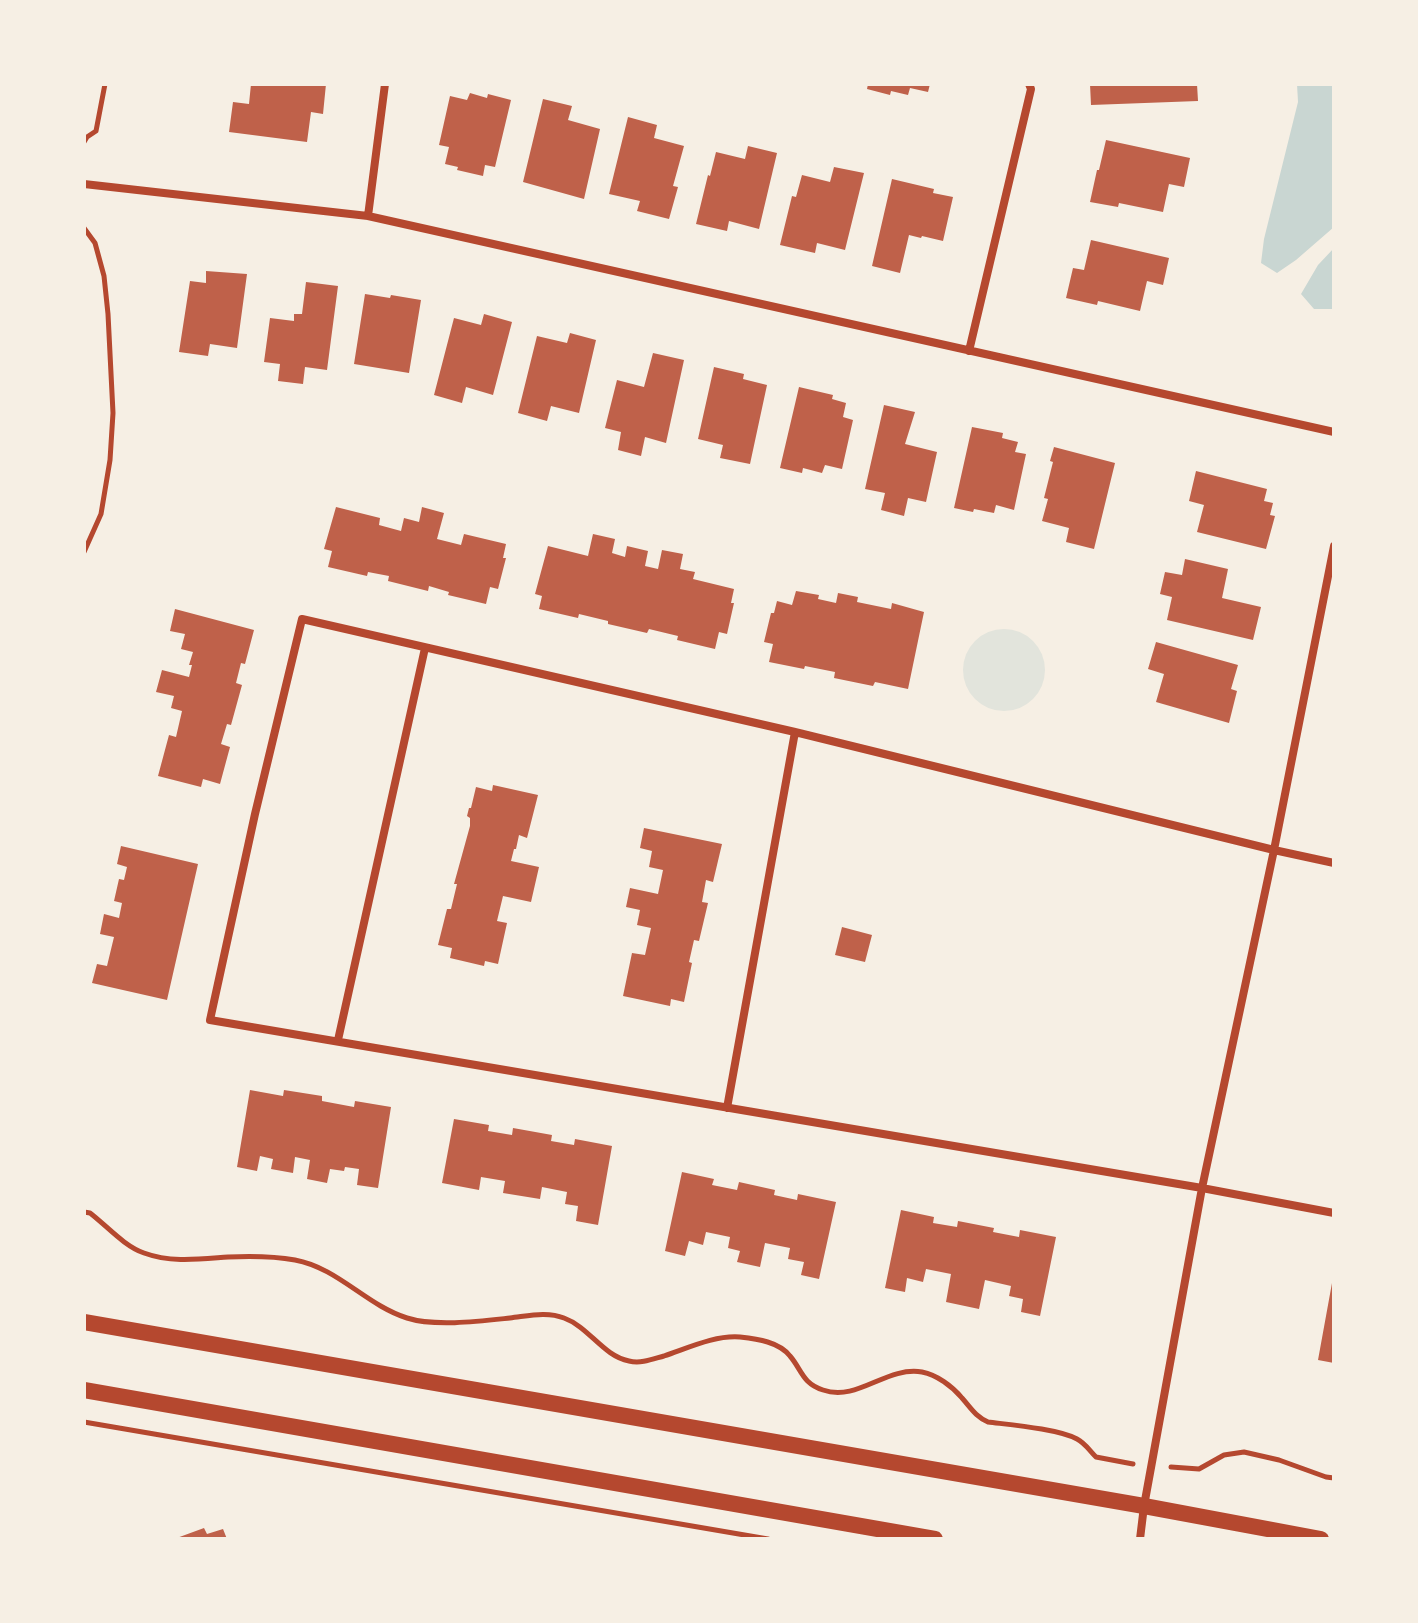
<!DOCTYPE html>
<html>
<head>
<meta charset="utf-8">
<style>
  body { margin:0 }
  #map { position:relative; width:1418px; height:1623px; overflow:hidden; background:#f6efe4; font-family:Arial,sans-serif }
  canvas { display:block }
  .frame { position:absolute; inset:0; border:86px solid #f6efe4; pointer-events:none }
</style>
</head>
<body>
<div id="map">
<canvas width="1418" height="1623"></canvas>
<div class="frame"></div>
</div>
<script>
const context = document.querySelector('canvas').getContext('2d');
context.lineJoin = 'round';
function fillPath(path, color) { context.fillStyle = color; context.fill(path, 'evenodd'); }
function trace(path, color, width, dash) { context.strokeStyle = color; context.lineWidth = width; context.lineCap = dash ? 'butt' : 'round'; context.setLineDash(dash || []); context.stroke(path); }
const green = new Path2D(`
  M963 670a41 41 0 1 1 82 0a41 41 0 1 1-82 0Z`);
const water = new Path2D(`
  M1297,84H1334V227L1296,260L1277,273L1261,263L1264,239L1298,102Z
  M1334,248V309H1314L1301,294L1318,265Z`);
const building = new Path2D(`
  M251,84H326L323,114L311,112L307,142L229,132L233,102L249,104Z
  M868,84H930L928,92L910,88L908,95L891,91L890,95L867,89Z
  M1090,84H1197L1198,101L1091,105Z
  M470,93L487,98L488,94L511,100L495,167L485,165L483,176L457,170L458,167L445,164L449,147L439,145L450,96L467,100Z
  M543,99L572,106L568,120L600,129L584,199L523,182Z
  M628,117L657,125L654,138L684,146L673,186L678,187L669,219L637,211L640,201L609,194Z
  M1106,140L1190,158L1184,187L1169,184L1163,212L1119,203L1118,207L1090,202L1097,170H1099Z
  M748,146L777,153L759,229L729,221L727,231L696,224L708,175L710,176L716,152L745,159Z
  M834,167L864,173L845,250L817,243L815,253L780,245L792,196L796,197L802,175L830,182Z
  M892,179L934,189L933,193L953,197L943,241L922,236L921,238L909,235L900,273L872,266Z
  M1091,240L1169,258L1163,285L1147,281L1140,311L1098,301L1097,305L1066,298L1073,268L1084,270Z
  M206,271L247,274L237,348L210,344L208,356L179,352L190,281L206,283Z
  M306,282L338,286L327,370L305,367L303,384L278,381L280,364L264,362L270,318L294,321V314H302Z
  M365,294L390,298L391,295L421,300L409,373L354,364Z
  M484,314L512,322L493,395L466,387L462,403L434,395L454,318L481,325Z
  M570,333L596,340L579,413L551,406L547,421L518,413L537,336L567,343Z
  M653,353L684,360L666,443L645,437L641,456L618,450L621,432L605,428L617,380L644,387Z
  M714,367L744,374L743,379L767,385L750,464L720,458L723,445L698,439Z
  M799,387L833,395L832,399L846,403L843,417L853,420L842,469L825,465L822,473L803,468L802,473L780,468Z
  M884,405L915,412L905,444L937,452L926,502L908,498L904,516L881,510L885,493L865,489Z
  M972,427L1003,433L1002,438L1018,442L1015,452L1026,454L1014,510L996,505L994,513L974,509L973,512L954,508Z
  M1054,447L1115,463L1094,549L1066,542L1069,528L1042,521L1048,499L1044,498L1053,462L1050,461Z
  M1196,471L1267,489L1264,501L1273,503L1270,515L1275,516L1266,549L1197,532L1204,505L1189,501Z
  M336,507L380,518L379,525L401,531L404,518L419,522L422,507L444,513L437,539L461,545L464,534L506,544L503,558H506L498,589L490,587L486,604L448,595L449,592L429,586L428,591L388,581L389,576L368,572L367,576L328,567L332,551L324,549Z
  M593,534L615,539L612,553L625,557L627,546L648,551L645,566L658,569L662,550L683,554L680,569L695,572L693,579L734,589L731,603H734L727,634L719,632L715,649L677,640L678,636L649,629L647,633L608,624V621L579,614L578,618L539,609L542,596L535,594L548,546L588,556Z
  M1185,559L1228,569L1222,598L1261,607L1253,640L1167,620L1172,597L1160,594L1165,572L1182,575Z
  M796,591L819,595L818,599L836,603L838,593L858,597L857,602L891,609L892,603L924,612L908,689L875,682L873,686L834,678L835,672L805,666L804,669L769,662L773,644L764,642L771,613H774L777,601L792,605Z
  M175,609L254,630L245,664L241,663L236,683L242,685L231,725L227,724L221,744L230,747L220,784L203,779L201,787L158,776L169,735L176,737L182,711L171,708L174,696L156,692L162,670L189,677L192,665H189L193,652L181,649L185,634L170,631Z
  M1156,642L1238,665L1231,689L1237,691L1229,723L1156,702L1164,674L1148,669Z
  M493,785L538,795L527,838L519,835L516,849H514L511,861L539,867L531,902L503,896L497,921L507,923L498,964L485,961L484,966L450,958L452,948L438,945L447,909H451L457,884H454L470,826V818L467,816L469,808H471L476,787L492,791Z
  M644,828L722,844L713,882L706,880L702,902L708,903L699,941L694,940L689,962L692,963L684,1002L671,999L670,1006L623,996L632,953L645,955L651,928L637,925L640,910L626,907L630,888L658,894L663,870L649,867L652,851L640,848Z
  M121,846L198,864L167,1000L92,983L97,964L107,966L114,937L100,934L104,914L119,918L122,903L114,901L119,879L124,880L127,867L117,864Z
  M842,927L872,935L865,962L835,955Z
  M250,1090L283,1096L284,1090L322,1096V1101L354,1107L355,1101L391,1107L378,1188L357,1185L359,1169L345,1167L344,1171L330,1169L327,1183L307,1179L310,1160L295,1157L293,1173L271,1169L273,1159L260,1156L257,1171L237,1167Z
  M454,1119L489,1125L488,1131L512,1135L513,1128L552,1135L551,1141L574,1145L575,1139L612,1146L598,1225L576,1221L578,1206L565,1204L567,1192L542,1187L540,1199L503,1193L505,1181L481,1177L479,1190L442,1183Z
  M682,1172L714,1179L712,1185L737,1190L739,1182L775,1190L774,1195L797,1200L798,1194L836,1202L819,1279L801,1275L804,1262L788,1259L790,1248L765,1243L760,1267L737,1262L740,1251L728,1248L730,1237L706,1232L703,1245L689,1241L685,1256L665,1251Z
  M901,1210L934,1217L933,1223L957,1227L958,1221L994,1228L993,1232L1019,1237L1020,1230L1056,1237L1040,1316L1021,1312L1023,1299L1009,1296L1011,1286L985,1280L979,1309L946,1302L951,1274L926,1269L923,1282L907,1278L905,1292L885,1288Z
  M1332,1283H1334V1363L1318,1360Z
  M204,1528L207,1534L223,1529L227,1539H174Z`);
const path = new Path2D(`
  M84,142L87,137L96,131L105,84
  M84,228L95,243L104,276L108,314L113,413L110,460L101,514L84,552
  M84,1212L90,1213C107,1226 124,1246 144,1253C171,1263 200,1259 228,1257C250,1256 273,1256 295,1260C338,1268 366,1305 407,1318C435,1327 482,1321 510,1318C528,1316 547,1311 564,1318C589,1327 603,1356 629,1361C641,1364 653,1359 664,1356C688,1348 715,1335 740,1337C758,1339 779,1342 790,1356C802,1370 802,1383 823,1390C858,1402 886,1366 922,1372C937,1375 952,1386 962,1398C971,1408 975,1416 988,1422C1012,1425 1058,1429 1077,1439C1085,1443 1090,1451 1096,1457L1133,1464
  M84,1422L768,1539
  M1171,1467L1199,1469L1224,1455L1244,1452L1279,1460L1326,1477L1334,1478`);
const minor = new Path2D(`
  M84,184L368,216L1334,432
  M368,216L385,84
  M969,351L1031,89L1029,84
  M1334,863L1274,850L795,732L302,619L255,814L210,1020L1202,1188L1334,1213
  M338,1040L425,648
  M727,1108L795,732
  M1140,1539L1144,1506L1202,1188L1274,850L1334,546`);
const secondary = new Path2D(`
  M84,1322L1144,1506L1321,1539
  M84,1390L935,1539`);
fillPath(green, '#e2e4dc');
fillPath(water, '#c9d6d2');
fillPath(building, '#bf614a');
trace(path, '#b5482f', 5);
trace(minor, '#b5482f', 8);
trace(secondary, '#b5482f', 16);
</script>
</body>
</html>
